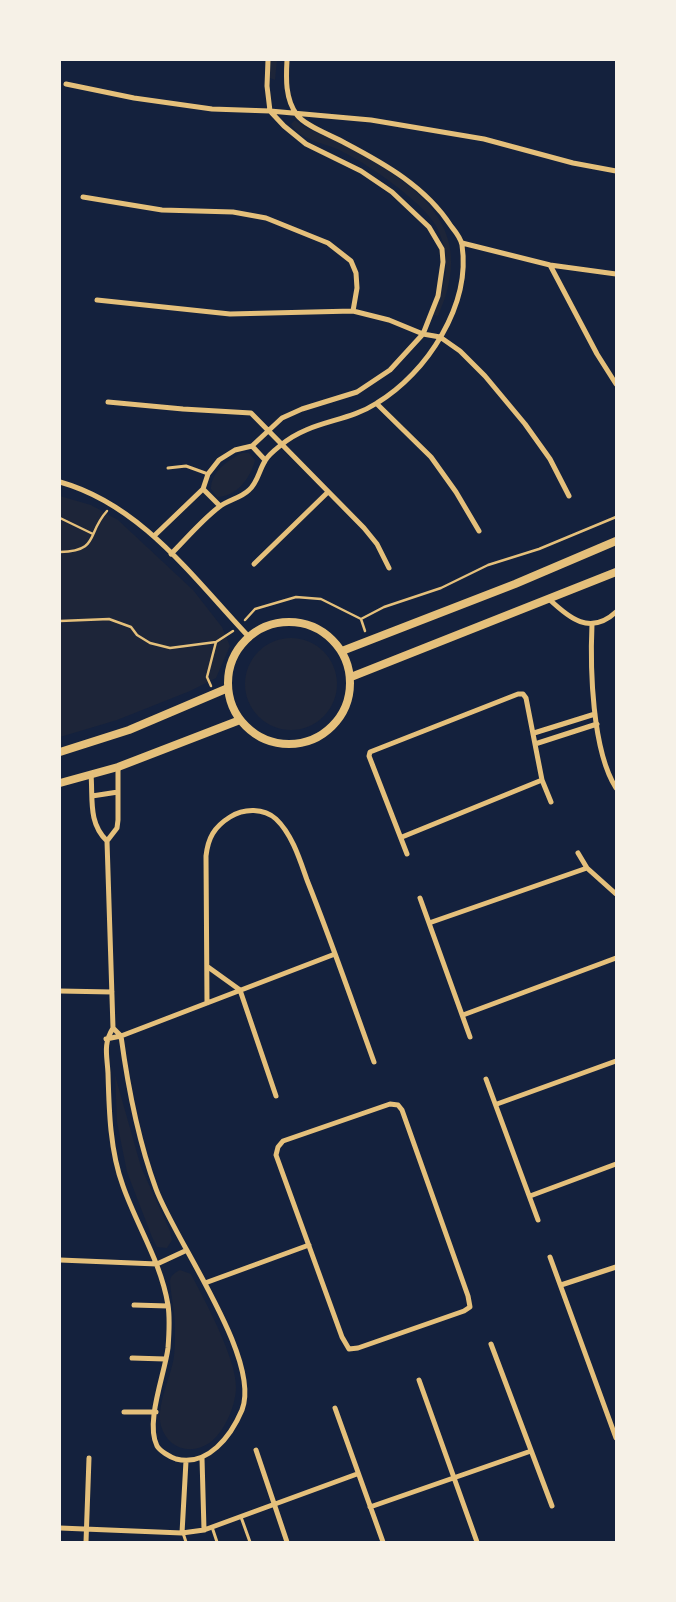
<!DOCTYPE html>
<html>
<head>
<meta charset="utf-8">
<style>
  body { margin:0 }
  #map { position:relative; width:676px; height:1602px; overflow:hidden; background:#14213d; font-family:Merriweather,serif }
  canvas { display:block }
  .frame { position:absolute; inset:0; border:61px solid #f6f1e7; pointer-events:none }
</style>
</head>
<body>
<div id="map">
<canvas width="676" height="1602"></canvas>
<div class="frame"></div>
</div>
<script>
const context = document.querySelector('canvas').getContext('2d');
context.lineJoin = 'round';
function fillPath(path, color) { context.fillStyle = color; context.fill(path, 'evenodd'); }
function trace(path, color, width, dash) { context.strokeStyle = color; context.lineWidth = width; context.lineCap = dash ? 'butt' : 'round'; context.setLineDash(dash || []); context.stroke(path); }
const green = new Path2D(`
  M270,60H277L275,80L270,78Z
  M295,120C311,133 329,136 346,146C418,186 479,225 438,316L433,315C439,298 446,281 446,263C446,251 442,237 436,226C421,200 365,162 337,149C323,143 299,139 291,124Z
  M242,453H249L255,460C251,477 237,497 217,497L211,489C211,472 228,460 242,453Z
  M60,496L91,505L118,520L193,590L222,627L230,646L216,678L190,691L117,720L60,737Z
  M245 684a46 46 0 1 1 92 0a46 46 0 1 1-92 0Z
  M115,1075L141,1167L170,1231L172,1240L167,1248L157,1247L152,1237L127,1172L117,1122Z
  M180,1270L191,1274C205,1301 236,1358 236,1387C236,1404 226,1429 212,1441C193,1456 168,1450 161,1426C156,1404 171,1378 174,1356C175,1346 175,1335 175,1325C175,1313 170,1290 170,1280C171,1275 176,1272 180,1270Z`);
const path = new Path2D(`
  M60,518L93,534
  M60,552C100,551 86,534 107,511
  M361,619L365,631
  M245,620L255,609L296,597L321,599L361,619L384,607L441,588L488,565L539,549L616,517
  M60,621L109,619L131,627L137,635L150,643L170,648L216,642L233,631
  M211,686L207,677L216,642`);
const service = new Path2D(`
  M168,468L186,466L208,474
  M241,1517L250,1542
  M212,1527L217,1542
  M183,1533L186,1542`);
const minor = new Path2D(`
  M66,84L134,98L212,109L270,111L371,120L484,139L573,163L616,171
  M83,197L162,210L233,212L266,218L328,243L351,261L356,273L357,288L353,311
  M462,243L550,265L616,274
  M550,265L597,354L616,384
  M97,300L230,314L353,311L389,320L423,334L440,337L460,351L485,376L525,424L550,459L569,496
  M108,402L183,409L251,413L364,528L377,544L389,568
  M377,404L431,457L456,492L479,531
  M252,446L265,460
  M60,482C142,505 194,579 250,638
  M203,489L220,506
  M154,536L203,489L208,474L219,460L235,450L252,446L282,418L302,409L357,392L390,370L423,334L438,296L443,262L442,249L429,227L392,192L361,171L306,144L284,126L270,111L267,86L268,60
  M171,554C186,539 202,520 219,507C228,500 241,498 249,490C258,482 259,470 265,461C268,455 276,449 281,445C311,420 346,423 377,403C427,373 471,305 462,245C461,238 455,231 451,226C426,187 385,164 345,143C333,136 305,126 297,115C285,99 286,78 287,60
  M254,564L328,492
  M549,599C569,618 590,636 616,612
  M592,624C590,668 592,750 616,788
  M534,733L595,714
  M535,744L597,724
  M91,774C93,799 88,823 107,841
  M92,796L118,792
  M402,837L542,780
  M578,853L587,868L616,894
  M407,854L369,756L370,752L518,694H523L526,698L542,780L551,802
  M420,898L470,1037
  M429,923L587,868
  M208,967L240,990L276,1096
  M60,991L112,992
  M207,1003L206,856C208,838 214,827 230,817C244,808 264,808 276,819C292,834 300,860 307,880C331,940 352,1001 374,1062
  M463,1015L616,958
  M113,1028L121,1036C128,1088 138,1140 156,1189C175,1241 262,1359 242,1410C231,1436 208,1467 176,1459C170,1457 160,1451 157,1446C145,1422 165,1373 168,1348C169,1335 170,1318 168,1305C161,1262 137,1226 123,1186C110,1151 109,1110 108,1073C107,1055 103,1044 113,1028L107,841L117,828L118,820V767
  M106,1039L121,1036L335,954
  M486,1079L538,1220
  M390,1104L398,1105L402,1110L468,1296L470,1307L464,1311L358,1348L349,1349L342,1337L276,1155L278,1147L283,1141Z
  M497,1104L616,1061
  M530,1196L616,1164
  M550,1257L616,1438
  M60,1260L157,1264L185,1251
  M205,1283L309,1245
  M561,1285L616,1267
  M134,1305L168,1306
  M491,1344L552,1506
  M132,1358L165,1359
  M419,1380L477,1542
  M335,1408L383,1542
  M124,1412H156
  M256,1450L287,1542
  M202,1458L204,1530
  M370,1507L531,1451
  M60,1528L182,1533L204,1530L357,1474
  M182,1533L186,1461
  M86,1542L89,1458`);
const tertiary = new Path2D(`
  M228 683a61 61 0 1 1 122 0a61 61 0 1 1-122 0Z
  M342,651L515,584L616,541
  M351,677L616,572
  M60,752L129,730L228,688
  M60,783L118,767L240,720`);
fillPath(green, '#1d2539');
trace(path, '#e5c07b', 2.5);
trace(service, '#e5c07b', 3);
trace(minor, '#e5c07b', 5);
trace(tertiary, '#e5c07b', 8);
</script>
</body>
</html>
